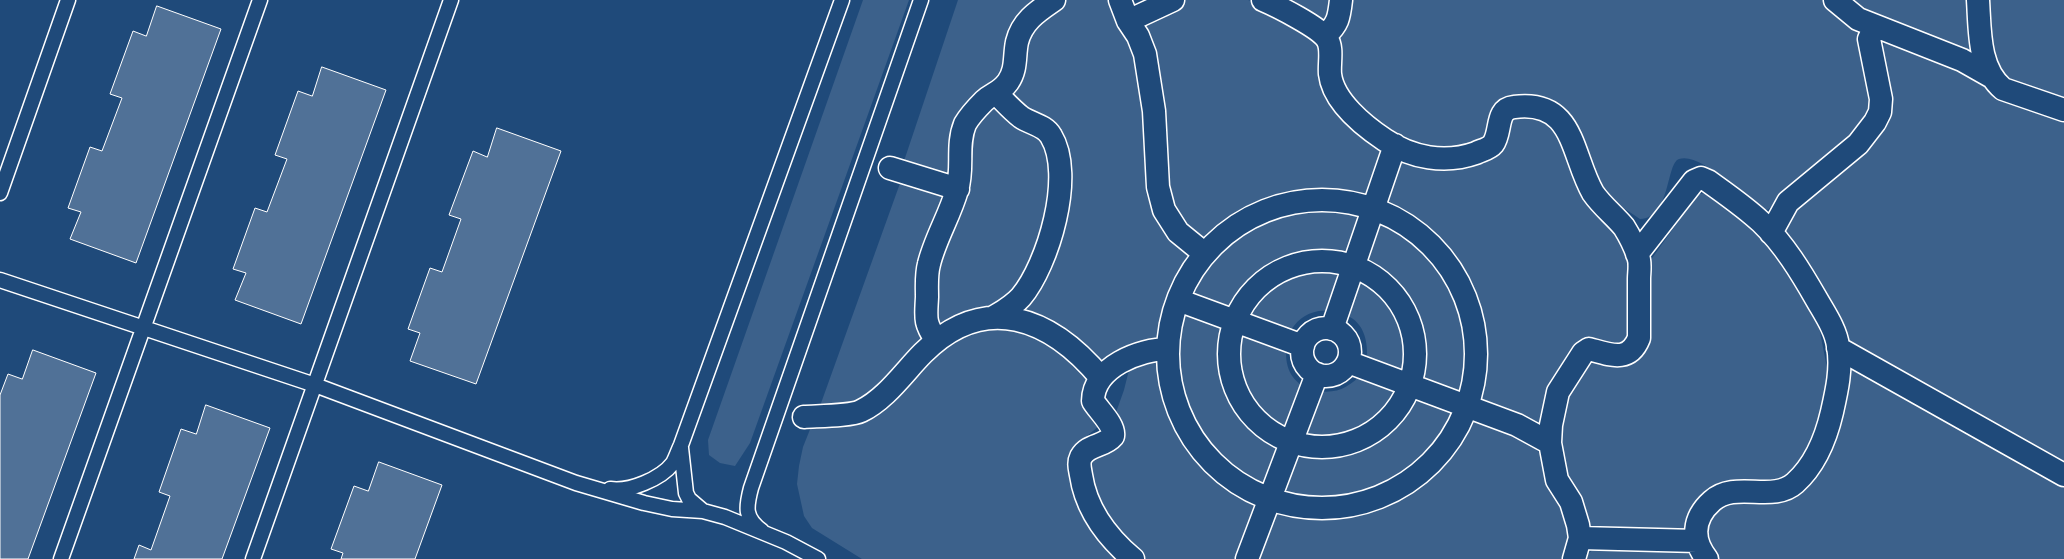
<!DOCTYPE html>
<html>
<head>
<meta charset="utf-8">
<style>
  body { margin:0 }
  canvas { display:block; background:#1f4a7a }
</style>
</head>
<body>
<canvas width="2064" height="559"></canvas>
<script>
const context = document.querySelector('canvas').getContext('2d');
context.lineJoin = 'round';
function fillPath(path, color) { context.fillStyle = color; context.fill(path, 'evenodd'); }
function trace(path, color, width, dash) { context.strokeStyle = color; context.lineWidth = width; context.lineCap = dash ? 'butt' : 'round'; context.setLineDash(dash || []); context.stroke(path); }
const green = new Path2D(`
  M863,0H909L750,443L735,466L720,463L709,455L708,440Z
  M958,0H1044L1009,50L998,83L950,177L903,164Z
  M1065,0H1108L1118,28L1128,34L1134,42L1147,134L1145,189L1150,205L1160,221L1196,255C1177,281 1168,307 1162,339L1100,363L1020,311L1064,152L1008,97L1022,38Z
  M1184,0H1248L1257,3L1319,43L1322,86L1381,149L1385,158L1371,195C1359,198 1350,194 1338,193C1313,191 1288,195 1265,203C1249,208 1233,219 1220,229C1213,235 1210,241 1200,243L1172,214L1139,20Z
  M1283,0H1333V17L1324,22Z
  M1345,0H1826L1838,18L1860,28L1869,107L1868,116L1861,131L1790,185C1781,194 1772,215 1757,211C1741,196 1702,152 1679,159C1666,163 1671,218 1640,219L1604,195L1574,131L1527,103L1493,133L1460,152L1407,147L1343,94L1336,38Z
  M1838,0H1970L1979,56Z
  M1985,0H2064V106L2011,86L1993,68Z
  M1887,37L2064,115V469L1849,349L1780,226L1786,213L1880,124L1881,51Z
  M992,102L1043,136L1053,174L1042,234L1014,299L941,332L929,315L966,139Z
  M1544,115L1628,245L1631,330L1627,344C1623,344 1618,345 1614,344C1604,343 1596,335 1585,338C1561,344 1550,403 1540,423L1537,424L1475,401C1490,335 1477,272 1422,227C1412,219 1400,213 1389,206L1386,201L1399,164L1402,161L1463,164L1508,117Z
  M903,175L945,195L924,335L919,347L889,374L864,402L820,406Z
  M1708,193L1764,235L1812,308L1819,327L1827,368V383L1821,417L1813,445L1792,479L1735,485L1689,525L1684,532L1590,531L1566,487L1557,411L1588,357C1615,363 1643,376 1647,337L1650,261L1698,194Z
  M1312,208H1340L1362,210L1355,261C1322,252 1286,257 1259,278C1253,282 1247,287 1243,292C1238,299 1235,307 1232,314L1186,296C1214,241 1252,217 1312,208Z
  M1378,213C1429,237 1466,285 1470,342C1472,360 1471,379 1464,396L1419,381C1421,372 1425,363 1425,354C1425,312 1395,278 1360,261Z
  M1316,264H1337L1349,267L1328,311C1313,309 1299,317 1291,330L1242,317C1255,286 1285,271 1316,264Z
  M1357,270C1400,288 1419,332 1409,377L1367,361C1368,342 1365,323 1346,315Z
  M1180,306L1228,323C1216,373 1232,424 1282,445L1265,491C1191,464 1163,378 1180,306Z
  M1001,322L1051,343L1089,375L1100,424C1094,432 1084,436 1079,445L1120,559H862L812,528L804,516L797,484L799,466L803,447L811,427L829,425L949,338Z
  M1237,333L1287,343C1284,362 1288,378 1306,388L1288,435C1248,418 1230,374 1237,333Z
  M1162,355C1161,421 1203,471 1258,501L1240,559H1140L1108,528L1085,462L1124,440V433L1114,418L1124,390L1130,366Z
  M1842,357L2064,481V559H1713C1701,524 1701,528 1725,500L1796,493L1809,486L1825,461Z
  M1363,373L1404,390C1386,426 1342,445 1302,440L1318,391C1338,394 1349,387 1363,373Z
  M1415,392L1462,411C1429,478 1350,522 1277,496L1293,450C1348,462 1389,443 1415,392Z
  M1470,415L1524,440L1535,448L1540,454L1544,469L1573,517L1568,559H1251L1271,505C1327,520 1389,512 1431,470C1448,453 1459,434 1470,415Z
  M1687,547L1696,559H1582L1595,548Z`);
const building = new Path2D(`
  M157,6L221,29L136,263L70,239L81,212L68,208L90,147L102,151L122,98L110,94L133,31L146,36Z
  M322,67L386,90L301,324L235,300L246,273L233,269L255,208L267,212L287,159L275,155L298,91L312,96Z
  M497,128L561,151L476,384L410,361L420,333L408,329L430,268L442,272L461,219L449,215L473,151L487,157Z
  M33,350L96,373L28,559H0V395L8,374L22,379Z
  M206,405L270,428L222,559H134L139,545L151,550L170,496L159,492L181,429L196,434Z
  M379,462L442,485L415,559H341L343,553L331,549L354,486L368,491Z`);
const lane = new Path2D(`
  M0,193L68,0
  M0,280L315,385L576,483L644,503L672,509L703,511L725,517L786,542L818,559
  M681,448L686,493L689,499L703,511
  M610,489C629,492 661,479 673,463C676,458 678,451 681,445L842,0
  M762,531C744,518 746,507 751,488L921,0
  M61,559L260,0
  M253,559L451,0`);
const street = new Path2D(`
  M1120,0L1128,21L1138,36L1145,54L1154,111L1158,187L1164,210L1178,232L1205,254
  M1263,0C1277,6 1319,27 1327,39C1333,48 1329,63 1330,74C1333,101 1364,126 1385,140C1412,158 1445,164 1476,153C1482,150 1489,149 1493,144C1502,132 1495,109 1514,107C1575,99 1571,155 1593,193C1602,206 1614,215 1624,227C1629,235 1635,247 1638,256C1641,263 1639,272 1639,279C1639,299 1639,318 1639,338C1629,363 1611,355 1589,349L1583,353L1558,392L1551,425L1550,443L1557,480L1571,502L1578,525L1580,538L1574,559
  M1835,0L1858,19L1962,60L1992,77
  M1978,0C1980,30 1978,68 2003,89L2064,110
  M1128,21L1173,0
  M1325,36C1338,24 1339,18 1341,0
  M890,168L958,189
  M1168 354a154 154 0 1 1 308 0a154 154 0 1 1-308 0Z
  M1771,233L1788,202L1858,144L1875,122L1880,112L1881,99L1869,39L1875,26
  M1637,254L1694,181L1701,178L1708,181C1726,194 1745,207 1761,222C1784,244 1801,272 1817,300C1825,314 1836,330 1838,346C1842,368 1837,390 1832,412C1826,438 1815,465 1795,483C1773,503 1735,480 1712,501C1693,518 1691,539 1707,559
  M1229 354a93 93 0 1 1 186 0a93 93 0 1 1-186 0Z
  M1178,300L1303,346
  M994,317C1004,311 1013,306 1021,297C1048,265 1075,175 1051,136C1045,125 1031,124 1021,117C1012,110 1005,102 997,94
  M1302 352a24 24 0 1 1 48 0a24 24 0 1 1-48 0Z
  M1332,329L1395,145
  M936,340C924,322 926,318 927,297C927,286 926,275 929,264C935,239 950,215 957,190C964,168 956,146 965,124C969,117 978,107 984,101C993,93 1000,93 1008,82C1017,69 1014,56 1017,42C1022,21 1038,11 1054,0
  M1838,348L2064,475
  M1348,362L1517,425L1550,443
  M804,417C817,416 851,416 861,411C886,399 904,372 923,353C985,291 1051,318 1101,378
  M1580,538L1697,541
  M1133,559C1107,537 1086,509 1081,475C1080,469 1078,463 1081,457C1088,444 1104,447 1113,436C1115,425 1099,411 1093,401C1093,367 1140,349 1168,349
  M1247,559L1317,374`);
fillPath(green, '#3c618b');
fillPath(building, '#507197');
trace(building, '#fff', 1);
trace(lane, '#fff', 17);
trace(street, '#fff', 25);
trace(lane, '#1f4a7a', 14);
trace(street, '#1f4a7a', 22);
</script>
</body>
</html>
